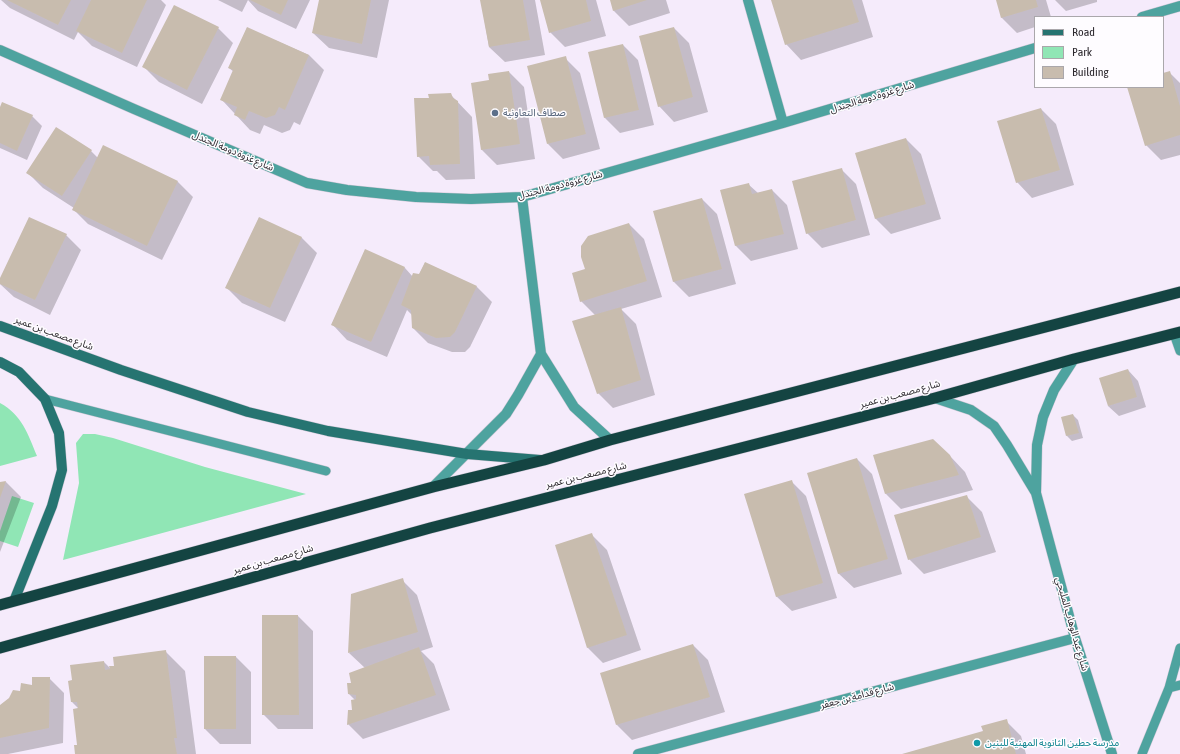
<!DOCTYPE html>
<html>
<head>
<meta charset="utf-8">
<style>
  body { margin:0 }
  #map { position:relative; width:1180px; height:754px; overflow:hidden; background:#f5ebfb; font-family:"Asap Condensed",sans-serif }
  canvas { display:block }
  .legend { position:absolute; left:1034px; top:16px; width:130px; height:72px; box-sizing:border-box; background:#fefcff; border:1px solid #aaa7ab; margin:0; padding:5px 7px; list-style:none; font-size:12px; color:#2c282e }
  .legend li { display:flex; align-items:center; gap:8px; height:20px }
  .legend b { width:20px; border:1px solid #aaa7ab }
</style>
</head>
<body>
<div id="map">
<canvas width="1180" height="754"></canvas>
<ul class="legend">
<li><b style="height:5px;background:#267471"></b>Road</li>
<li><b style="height:11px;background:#90e6b5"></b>Park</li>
<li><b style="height:11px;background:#c8bcae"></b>Building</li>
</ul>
</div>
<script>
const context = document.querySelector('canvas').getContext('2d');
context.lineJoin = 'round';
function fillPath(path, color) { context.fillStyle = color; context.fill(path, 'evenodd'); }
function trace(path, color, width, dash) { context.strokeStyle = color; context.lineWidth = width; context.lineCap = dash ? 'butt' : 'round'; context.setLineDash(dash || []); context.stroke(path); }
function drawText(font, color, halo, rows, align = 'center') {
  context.font = font + ' "Asap Condensed","Noto Sans Arabic",sans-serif'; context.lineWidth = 3; context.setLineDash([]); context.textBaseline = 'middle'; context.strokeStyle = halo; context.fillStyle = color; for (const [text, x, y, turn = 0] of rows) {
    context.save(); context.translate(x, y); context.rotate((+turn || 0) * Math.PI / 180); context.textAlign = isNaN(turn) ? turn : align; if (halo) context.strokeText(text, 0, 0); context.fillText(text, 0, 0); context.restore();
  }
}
const green = new Path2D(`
  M0,403C22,415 28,434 37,456L0,466Z
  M83,434H95L113,438L205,467L306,494L63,560L79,483L76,443Z
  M12,496L34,503L18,547L0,541V531Z`);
const shadow = new Path2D(`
  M1,0H161L166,5L137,67L92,46L78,32L74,40L10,8Z
  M218,0H310L296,29L258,11L248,0L242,12Z
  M320,0H389L377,58L329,48L313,33Z
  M481,0H535L545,55L505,62L489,47Z
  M541,0H596L606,36L565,47L550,32Z
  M611,0H666L670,13L629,26L614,11Z
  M772,0H862L873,37L801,60L786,44Z
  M997,0H1046L1051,17H1035V27L1017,33L1002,18Z
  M1055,0H1097V2L1066,11Z
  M218,28L233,43L202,104L159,82L144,67Z
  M247,28L309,55L324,70L300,125L294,122L290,130L282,133L264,125L260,134L250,130L222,100L234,72L229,68Z
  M674,28L689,43L708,112L674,122L659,106Z
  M623,45L638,60L654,125L620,133L605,118L589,53Z
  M565,58L580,73L600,149L563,159L548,144Z
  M509,72L524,87L535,159L497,165L482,150L490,81Z
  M1169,72L1180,83V155L1161,160L1146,145L1128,87H1163V74Z
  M450,94L472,117L475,179L446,180L437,171H433L418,156L430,99Z
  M1041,109L1056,124L1074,185L1032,198L1017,182Z
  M0,110L32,116L42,126L27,160L0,148Z
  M906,139L921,154L941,219L891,234L876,219L856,154Z
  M104,147L178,182L193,197L162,260L88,224L73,209L74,208L43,188L28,173L91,151L98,158Z
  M841,169L856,184L870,235L822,248L807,233Z
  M748,184L758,193L772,190L787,205L798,249L751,261L736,246L722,191Z
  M702,199L717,214L736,284L689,297L674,282L655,212Z
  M259,218L302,238L317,253L285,322L242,303L227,288Z
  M629,224L644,239L662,297L621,309L636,324L655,395L613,408L598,393L595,315L581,301L586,270Z
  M66,235L81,250L50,315L14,297L0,284V280Z
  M365,251L405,268L413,277L419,275L425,263L477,287L492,302L470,347L465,352H452L428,343L413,328V316L407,310L387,357L347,340L332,324Z
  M1128,370L1138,381L1146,407L1119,416L1108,406Z
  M1073,415L1078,420L1083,438L1072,441L1067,436L1062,418Z
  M875,456H950L965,472L973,490L901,509L886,494Z
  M857,459L872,474L902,574L854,588L838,573Z
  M791,481L806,496L837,598L792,611L776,596Z
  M6,482L21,497L0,552V483Z
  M967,497L982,512L996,552L924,574L909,559Z
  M592,535L607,550L641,650L603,663L588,648L556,546Z
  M402,580L417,595L433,647L421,651L434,664L450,710L363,739L348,724L353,711L355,700L349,694L353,684L365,668L349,653Z
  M263,616H298L313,631V729H278L263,714Z
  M693,645L708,660L725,712L632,740L617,725L601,674Z
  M165,651L185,671L196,754H76L78,746L79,709L72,702L104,662L111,669Z
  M205,657H236L251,672V744H220L205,729Z
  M49,678L64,693L63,743L8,754H0V706L21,692Z
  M1006,721L1021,736L1026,754H904L984,732Z`);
const building = new Path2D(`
  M7,0H71L58,25Z
  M91,0H147L122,53L76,31Z
  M250,0H288L281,15Z
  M319,0H371L362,44L312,33Z
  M480,0H523L530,40L489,47Z
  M540,0H586L591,21L549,33Z
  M610,0H647L613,11Z
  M771,0H852L859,22L785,45Z
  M996,0H1036L1038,7L1001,18Z
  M174,5L219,27L187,90L142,67Z
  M247,27L309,55L285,110L279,107L275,115L266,118L249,111L245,120L234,115L237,107L220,100L233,70L228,68Z
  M674,27L693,97L658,107L639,36Z
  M623,44L639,110L604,118L588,52Z
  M566,56L586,134L547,144L527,66Z
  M509,71L520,144L481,150L471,83L489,80L488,74Z
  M1170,71L1180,106V135L1145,146L1127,87H1163V73Z
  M451,93L453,98L458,101L460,164L430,165L429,156L417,157L414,98H429L428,94Z
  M2,102L33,115L17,151L0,143V107Z
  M1041,108L1060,170L1016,183L997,121Z
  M56,127L92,150L62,196L26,173Z
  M906,138L926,204L875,219L855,153Z
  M103,145L178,181L147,246L72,210Z
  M842,168L856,220L806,234L792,181Z
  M749,183L752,194L772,189L784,234L735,246L720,190Z
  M702,198L722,269L673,282L653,211Z
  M29,217L67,234L35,300L0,284V278Z
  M259,217L302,237L270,308L225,288Z
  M629,223L647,281L580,302L572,273L585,269L581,257V246L588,236Z
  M365,249L405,267L371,342L331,325Z
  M425,262L477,286L455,332L450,337L436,338L412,328L411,310L401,305L413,273L419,274Z
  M621,307L641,380L597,394L572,321Z
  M1128,369L1137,397L1108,406L1099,378Z
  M1073,414L1079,433L1066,436L1061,417Z
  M933,439L950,455L959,475L885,494L873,455Z
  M857,458L888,559L838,574L807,473Z
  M792,480L823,583L776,597L744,494Z
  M6,481L0,498V482Z
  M967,495L981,537L908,560L894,515Z
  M592,533L627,635L587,648L555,545Z
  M403,578L418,632L348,653L351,594Z
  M262,615H298L299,715H262Z
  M693,644L710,697L616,725L600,673Z
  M419,647L436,695L347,725L348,710H352L351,700L356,699V695L348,694L347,683H351L349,673Z
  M166,650L177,738H174L177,754H75L74,745H77L73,709L78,708L77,702H71L68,681L72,680L70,665L104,661L105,670L110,669L109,666H114L113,657Z
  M204,656H236V729H204Z
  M32,677H50L49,728L0,738V705L9,698L13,690L20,691L21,683L32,685Z
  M1007,719L1016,754H902L983,731L981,726Z`);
const service = new Path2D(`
  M1174,334L1180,351
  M45,399L326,471
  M1169,688L1180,685
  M1142,754L1169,688L1180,648`);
const minor = new Path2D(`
  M748,0L783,123
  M1142,17L1180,6
  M0,50L134,109L307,183L347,190L416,197L471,199L522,197L783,123L1035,48
  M522,197L541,354L574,407L610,440
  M935,398L971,410L994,426L1007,445L1036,493L1075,638L1112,754
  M433,487L506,414L518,395L541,354
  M1036,493L1037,445L1043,417L1054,390L1074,359
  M638,754L1075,638`);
const secondary = new Path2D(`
  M0,326L121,370L248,412L328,431L467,454L540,460
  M0,362L19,372L45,399L59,433L62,470L52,506L14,601`);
const trunk = new Path2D(`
  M0,605L433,487L544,460L610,440L1180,292
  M0,648L430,528L935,398L1074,359L1180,332`);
const markers = [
  [495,113,4,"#5c6f8a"],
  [977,743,4,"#0f9aa8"]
];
const streetNames = [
  ["شارع غزوة دومة الجندل",872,97,-17],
  ["شارع غزوة دومة الجندل",233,151,23],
  ["شارع غزوة دومة الجندل",560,185,-15],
  ["شارع مصعب بن عمير",54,333,20],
  ["شارع مصعب بن عمير",900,394,-15],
  ["شارع مصعب بن عمير",586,475,-14],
  ["شارع مصعب بن عمير",273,559,-16],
  ["شارع عبد الوهاب المليحي",1072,624,74],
  ["شارع قدامة بن جعفر",857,696,-15]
];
const serviceNames = [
  ["صطاف التعاونية",503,113]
];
const cultureNames = [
  ["مدرسة حطين الثانوية المهنية للبنين",985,743]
];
fillPath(green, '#90e6b5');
fillPath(shadow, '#0003');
fillPath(building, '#c8bcae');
trace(service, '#d1c8d6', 10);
trace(minor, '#d1c8d6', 11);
trace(secondary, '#d1c8d6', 11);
trace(trunk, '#d1c8d6', 12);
trace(service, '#4ea39f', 9);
trace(minor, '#4ea39f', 10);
trace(secondary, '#267471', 10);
trace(trunk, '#144442', 11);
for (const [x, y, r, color] of markers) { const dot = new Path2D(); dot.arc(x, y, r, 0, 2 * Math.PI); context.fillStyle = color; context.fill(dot); trace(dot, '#fefcff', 1.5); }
drawText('10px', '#2c282e', '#fefcff', streetNames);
drawText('10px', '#4e5e75', '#fefcff', serviceNames, 'left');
drawText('10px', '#0d838f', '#fefcff', cultureNames, 'left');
</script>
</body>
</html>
